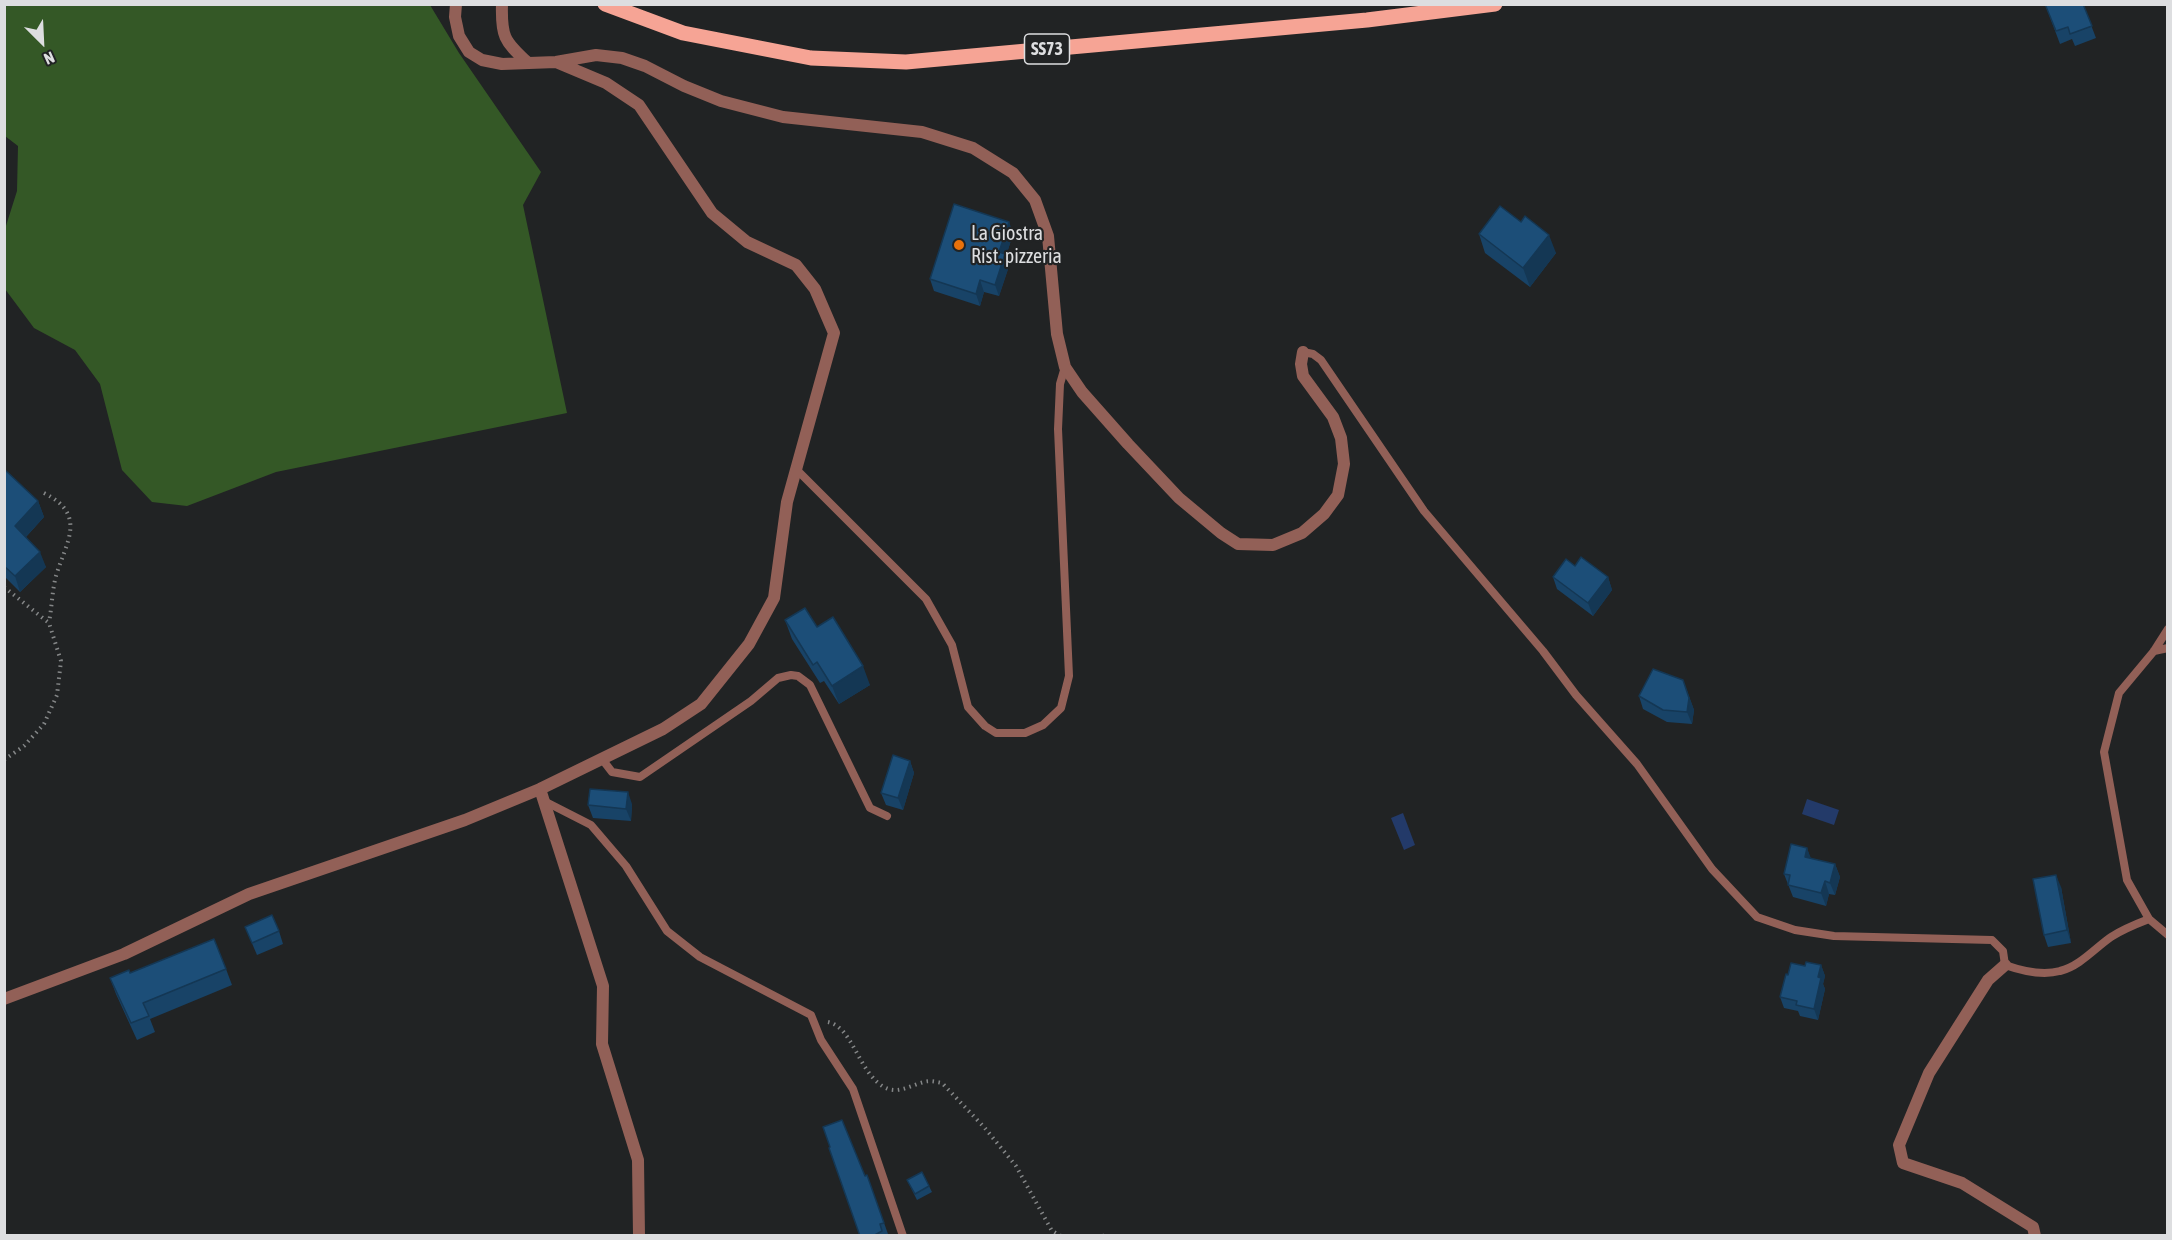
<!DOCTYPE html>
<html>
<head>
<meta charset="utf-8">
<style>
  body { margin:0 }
  #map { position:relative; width:2172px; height:1240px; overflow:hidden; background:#212324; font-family:"Asap Condensed",sans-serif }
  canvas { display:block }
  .frame { position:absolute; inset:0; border:6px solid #dddee0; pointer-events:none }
  .north { position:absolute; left:12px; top:12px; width:60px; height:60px; -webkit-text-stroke:4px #212324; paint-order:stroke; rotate:156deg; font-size:16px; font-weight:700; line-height:24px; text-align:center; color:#dddee0 }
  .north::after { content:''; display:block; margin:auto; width:21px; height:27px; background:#dddee0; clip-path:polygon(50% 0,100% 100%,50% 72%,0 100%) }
</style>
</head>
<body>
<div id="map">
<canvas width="2172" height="1240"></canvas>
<div class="frame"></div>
<div class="north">N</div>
</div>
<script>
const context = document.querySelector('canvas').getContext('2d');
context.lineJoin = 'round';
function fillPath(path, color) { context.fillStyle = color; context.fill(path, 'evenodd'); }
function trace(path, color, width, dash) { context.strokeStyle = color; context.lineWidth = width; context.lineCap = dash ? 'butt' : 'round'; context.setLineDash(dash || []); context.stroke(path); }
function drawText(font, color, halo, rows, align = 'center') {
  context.font = font + ' "Asap Condensed",sans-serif'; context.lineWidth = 4.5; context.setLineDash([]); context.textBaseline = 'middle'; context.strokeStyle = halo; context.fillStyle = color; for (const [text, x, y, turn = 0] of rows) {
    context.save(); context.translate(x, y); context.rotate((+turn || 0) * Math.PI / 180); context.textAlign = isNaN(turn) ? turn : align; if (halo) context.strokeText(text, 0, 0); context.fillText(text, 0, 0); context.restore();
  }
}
const forest = new Path2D(`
  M5,4L430,5L459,53L541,172L523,205L567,413L276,472L187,506L152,502L122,470L100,384L75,350L34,328L5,289V229L17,191L18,146L5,136Z`);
const water = new Path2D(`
  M1807,799L1839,810L1834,825L1802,814Z
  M1403,813L1415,845L1404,850L1391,818Z`);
const path = new Path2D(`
  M44,493C88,515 66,542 56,576C52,591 52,607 49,622
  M4,587L49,623L61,661L57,695L44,724L24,746L4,760
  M828,1022C853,1027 858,1072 884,1087C897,1095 911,1085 924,1082C930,1080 936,1082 942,1083L984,1127L1016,1166L1052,1231L1061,1236
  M1103,1236L1107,1234`);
const service = new Path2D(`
  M1303,352L1313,354L1321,360L1424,511L1543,651L1576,695L1637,764L1712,869L1757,917L1795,930L1834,936L1992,940L2003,951L2005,965C2022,971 2042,976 2060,971C2080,966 2095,948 2111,937C2123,929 2136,924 2149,919
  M796,469L926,599L952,645L968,707L985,726L996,733H1025L1043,725L1061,708L1069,676L1058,429L1060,384L1065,367
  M2168,629L2154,651L2119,693L2104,752L2127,880L2149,919L2168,935
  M2154,651L2168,648
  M602,759L612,772L640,777L751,701L778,678L791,675L798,676L810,685L870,808L887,816
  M544,801L591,825L626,866L667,931L700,957L811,1015L821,1040L853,1089L903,1236`);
const minor = new Path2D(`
  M456,4L455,17L459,36L469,52L482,60L502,64L556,62L596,55L622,58L645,66L684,86L721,101L783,117L922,132L973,148L1013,173L1035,200L1048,236L1057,334L1065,367L1082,392L1128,444L1179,498L1221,533L1238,544L1273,545L1302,533L1324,514L1338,495L1344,464L1341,438L1333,417L1303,376L1301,364L1303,352
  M502,4C501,36 504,41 527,62
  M540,789L603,986L602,1044L638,1160L639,1236
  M2005,965L1988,980L1929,1073L1899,1145L1903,1163L1962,1183L2033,1227L2035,1236
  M4,999L124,954L249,894L465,820L540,789L663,729L701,704L749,644L774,598L787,502L834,333L815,289L796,265L747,242L712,213L639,105L606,83L556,62`);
const primary = new Path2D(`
  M605,4L683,33L811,58L906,62L1367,20L1495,4`);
const wall = new Path2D(`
  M2045,4H2083L2096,38L2075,46L2072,39L2060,44Z
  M1009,222L1013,234L1006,256L1009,266L999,296L984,292L980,306L934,291L930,279Z
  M1521,222L1556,253L1530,287L1485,253L1479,234Z
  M4,469L38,501L44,517L26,537L46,567L20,592L4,576Z
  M1575,566L1608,577L1612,590L1593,616L1557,589L1553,577Z
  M785,620L817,627L870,685L839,704L824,681L820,683L792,639Z
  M1683,680L1694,710L1692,724L1667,722L1643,709L1639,696Z
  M910,761L914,773L903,810L886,805L881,793Z
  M632,804L631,821L593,818L588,805Z
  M1807,848L1810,858L1835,864L1840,877L1835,895L1829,894L1826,906L1793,897L1784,874Z
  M2061,887L2071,943L2048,947L2044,935Z
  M245,927L279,931L283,944L257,955Z
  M1821,965L1825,976L1823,984L1825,989L1818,1020L1800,1016L1798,1011L1784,1008L1780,997L1788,975L1805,966Z
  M226,969L232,985L150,1019L155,1032L137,1040L116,994L110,978L130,973Z
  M867,1175L888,1234L884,1236H860L865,1176Z
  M907,1180L929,1186L932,1192L917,1200Z`);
const shadedWall = new Path2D(`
  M1009,222L1013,234L1006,256L1009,266L999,296L995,285L999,252Z
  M1549,235L1556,253L1530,287L1523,268Z
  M980,280L984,292L980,306L976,294Z
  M38,501L44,517L21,542L15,526Z
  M40,552L46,567L20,592L15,576Z
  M1608,577L1612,590L1593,616L1588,603Z
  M863,666L870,685L839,704L832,686Z
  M1683,680L1694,710L1692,724L1687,712Z
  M910,761L914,773L903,810L898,798Z
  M628,792L632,804L631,821L626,809Z
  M1807,848L1812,861L1805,857Z
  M1835,864L1840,877L1835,895L1830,883Z
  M2056,875L2061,887L2071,943L2067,930Z
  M1825,881L1829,894L1826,906L1821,893Z
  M1821,965L1825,976L1823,984L1825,989L1818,1020L1814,1009L1818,977Z`);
const building = new Path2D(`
  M2045,4H2083L2092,26L2070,34L2068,27L2056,31Z
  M954,204L1009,222L999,252L1005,254L995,285L980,280L976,294L930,279Z
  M1500,206L1521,222L1525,216L1549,235L1523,268L1479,234Z
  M4,469L38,501L15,526L40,552L15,576L4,566Z
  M1581,557L1608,577L1588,603L1553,577L1566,559L1575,566Z
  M805,608L817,627L833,617L863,666L832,686L817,662L813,665L785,620Z
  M1653,669L1683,680L1689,698L1687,712L1663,710L1639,696Z
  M893,755L910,761L898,798L881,793Z
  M590,789L628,792L626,809L588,805Z
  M1791,844L1807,848L1805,857L1835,864L1830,883L1825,881L1821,893L1788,885L1790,875L1784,874Z
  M2056,875L2067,930L2044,935L2033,879Z
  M272,915L279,931L252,943L245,927Z
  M214,939L226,969L143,1003L149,1016L131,1023L110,978L129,970L130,973Z
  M1806,962L1821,965L1818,977L1821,978L1814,1009L1796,1005L1797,1001L1780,997L1786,974L1788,975L1791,963L1805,966Z
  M842,1120L865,1176L867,1175L884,1223L880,1224L882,1231L873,1236H860L829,1148L830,1147L823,1127Z
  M922,1172L929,1186L915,1194L907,1180Z`);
const markers = [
  [959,245,6,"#e8710a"]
];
const shields = [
  [1047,49,45]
];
const shieldNames = [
  ["SS73",1047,49]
];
const poiNames = [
  ["La Giostra",971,234],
  ["Rist. pizzeria",971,257]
];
fillPath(forest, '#345826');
fillPath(water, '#233a69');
trace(path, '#858788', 4, [1.5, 4.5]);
trace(service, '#926057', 8);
trace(minor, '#926057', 12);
trace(primary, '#f6a495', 15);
fillPath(wall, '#184367');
fillPath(shadedWall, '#143754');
fillPath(building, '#1c4e78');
trace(building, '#143754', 1.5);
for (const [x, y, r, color] of markers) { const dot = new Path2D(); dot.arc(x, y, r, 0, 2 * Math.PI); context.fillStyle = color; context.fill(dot); trace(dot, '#212324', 2); }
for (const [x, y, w] of shields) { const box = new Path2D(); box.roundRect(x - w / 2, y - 15, w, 30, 4.5); context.fillStyle = '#212324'; context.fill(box); trace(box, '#dddee0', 1.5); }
drawText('bold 18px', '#dddee0', null, shieldNames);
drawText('20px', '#dddee0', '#212324', poiNames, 'left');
</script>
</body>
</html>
